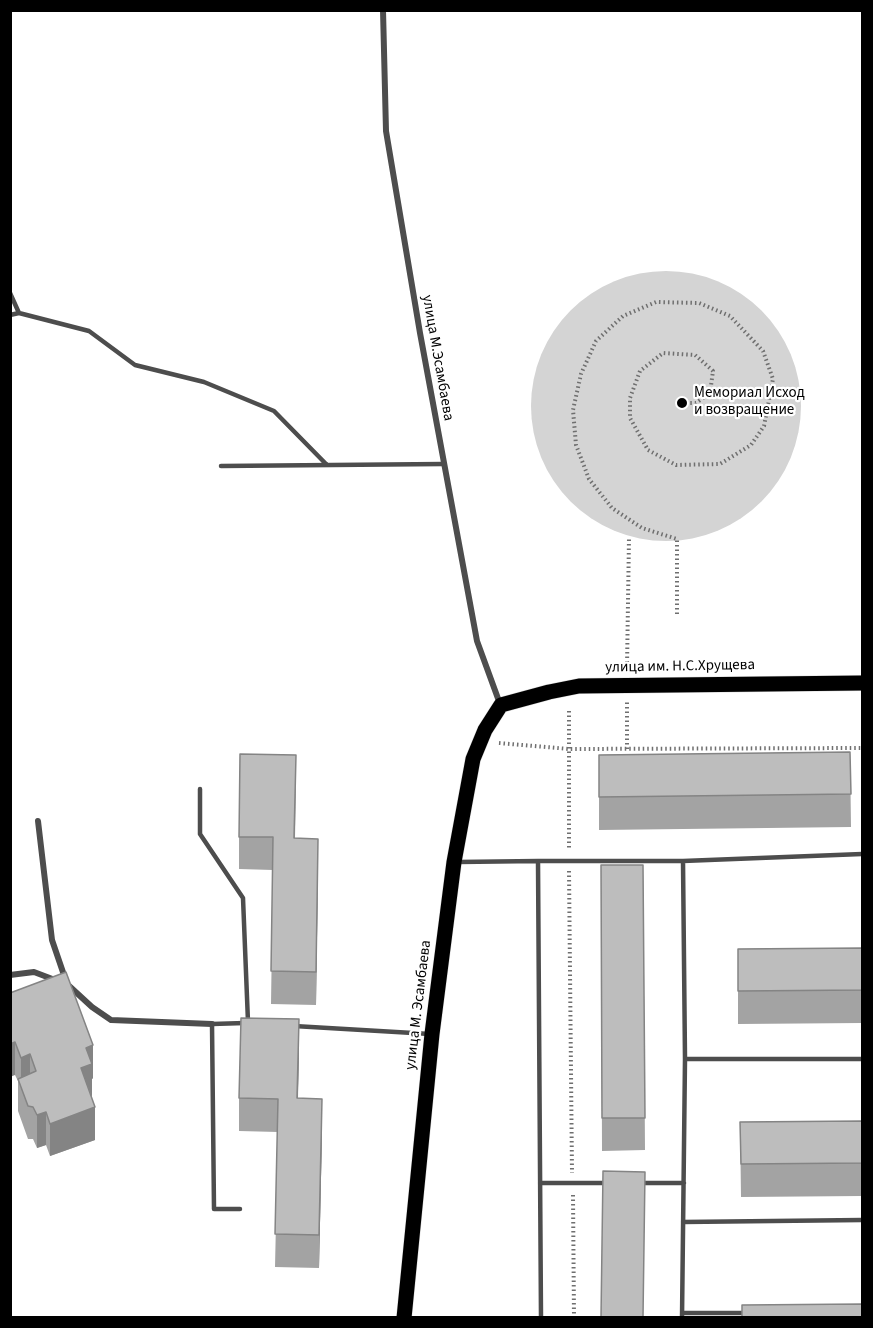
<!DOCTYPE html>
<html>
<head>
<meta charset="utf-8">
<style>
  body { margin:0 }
  #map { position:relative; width:873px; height:1328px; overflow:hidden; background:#fff; font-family:"Source Sans 3",sans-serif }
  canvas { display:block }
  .frame { position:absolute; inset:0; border:12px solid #000; pointer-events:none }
</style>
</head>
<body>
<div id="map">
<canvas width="873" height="1328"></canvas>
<div class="frame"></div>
</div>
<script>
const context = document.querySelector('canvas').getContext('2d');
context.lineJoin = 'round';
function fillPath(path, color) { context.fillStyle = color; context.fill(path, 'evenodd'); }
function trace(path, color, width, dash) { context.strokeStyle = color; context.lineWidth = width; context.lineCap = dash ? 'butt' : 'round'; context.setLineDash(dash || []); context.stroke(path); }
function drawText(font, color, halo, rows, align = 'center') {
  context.font = font + ' "Source Sans 3",sans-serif'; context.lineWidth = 4.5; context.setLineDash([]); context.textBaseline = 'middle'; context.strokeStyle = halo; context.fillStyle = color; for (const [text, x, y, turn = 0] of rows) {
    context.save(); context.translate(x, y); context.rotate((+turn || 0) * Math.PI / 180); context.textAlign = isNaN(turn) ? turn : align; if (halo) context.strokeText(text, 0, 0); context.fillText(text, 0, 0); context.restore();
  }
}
const green = new Path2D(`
  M531 406a135 135 0 1 1 270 0a135 135 0 1 1-270 0Z`);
const path = new Path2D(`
  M677,614V539L642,528L612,508L589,479L576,445L573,410L581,374L596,341L623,316L656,302L699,303L730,316L763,351L773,379L764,426L751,445L720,464L676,465L648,450L630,418V398L640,371L663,353L695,355L713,371L710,393L696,403H682
  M627,667L629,538
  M569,711V849
  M499,743L569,749L862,748
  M627,749V702
  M569,871L572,1173
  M573,1195L574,1318`);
const lane = new Path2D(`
  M10,293L19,313
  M10,315L19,313L89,331L135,365L204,382L274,411L327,465
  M221,466L443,464
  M200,789V834L243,898L248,1022
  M538,861H683L862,854
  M458,862L538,861L541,1318
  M294,1026L430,1034
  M685,1059H862
  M540,1183H606
  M641,1183H684
  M240,1209H214L212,1024L245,1023
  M683,1222L862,1220
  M682,1313H748
  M682,1318L685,1059L683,861`);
const street = new Path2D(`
  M383,10L386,131L420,333L477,641L500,704
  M38,821L52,940L67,984L92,1007L111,1020L212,1024
  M10,975L34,972L55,980`);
const primary = new Path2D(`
  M404,1318L432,1034L454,862L473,759L485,730L501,705L549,692L579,686L862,683`);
const wall = new Path2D(`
  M850,752L851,827L599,830V755Z
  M296,788L295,838L318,871L316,1005L271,1004L273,870L239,869V837Z
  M601,865H643L645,1150L602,1151Z
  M862,948V1023L738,1024V949Z
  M10,993L93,1078L92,1079V1097L95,1140L50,1156L46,1145L37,1148L33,1139H28L18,1111V1081L15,1075Z
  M299,1052L298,1098L322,1132L319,1268L275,1267L278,1132L239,1131V1098Z
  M862,1121V1196L741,1197L740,1122Z`);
const shadedWall = new Path2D(`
  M318,839V871L316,1005V972Z
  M299,1019V1052L297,1131V1098Z
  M15,1042V1075L10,1077V1044Z
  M93,1045V1078L92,1079V1097L81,1068L86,1048Z
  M30,1054V1087L21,1090V1058Z
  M322,1099V1132L319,1268V1235Z
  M95,1107V1140L50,1156V1124Z
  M46,1112V1145L37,1148V1115Z`);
const building = new Path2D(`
  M850,752L851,794L599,797V755Z
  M240,754L296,755L294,838L318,839L316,972L271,971L273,837H239Z
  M601,865H643L645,1118H602Z
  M862,948V990L738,991V949Z
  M66,972L93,1045L86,1048L92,1064L81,1068L95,1107L50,1124L46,1112L37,1115L33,1107L28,1106L18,1079L36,1071L30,1054L21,1058L15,1042L10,1044V993Z
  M241,1018L299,1019L297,1098L322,1099L319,1235L275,1234L278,1099L239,1098Z
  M862,1121V1163L741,1164L740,1122Z
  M603,1171L645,1172L643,1317H601Z
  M862,1304V1317H742V1305Z`);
const markers = [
  [682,403,6,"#000"]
];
const streetNames = [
  ["улица М.Эсамбаева",437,358,80],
  ["улица им. Н.С.Хрущева",680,667,-1],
  ["улица М. Эсамбаева",419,1005,-83]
];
const poiNames = [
  ["Мемориал Исход",694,394],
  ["и возвращение",694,411]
];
fillPath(green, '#d4d4d4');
trace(primary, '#dbdbdb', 16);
trace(path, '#6f6f6f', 4, [1.5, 3]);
trace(lane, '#4d4d4d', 4.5);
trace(street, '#4d4d4d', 6);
trace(primary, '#000', 15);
fillPath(wall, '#a3a3a3');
fillPath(shadedWall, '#848484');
fillPath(building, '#bdbdbd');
trace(building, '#848484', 1.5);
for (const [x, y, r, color] of markers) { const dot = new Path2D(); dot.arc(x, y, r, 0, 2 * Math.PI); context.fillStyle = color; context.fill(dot); trace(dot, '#fff', 2); }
drawText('15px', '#000', '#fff', streetNames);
drawText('15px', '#000', '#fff', poiNames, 'left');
</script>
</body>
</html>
